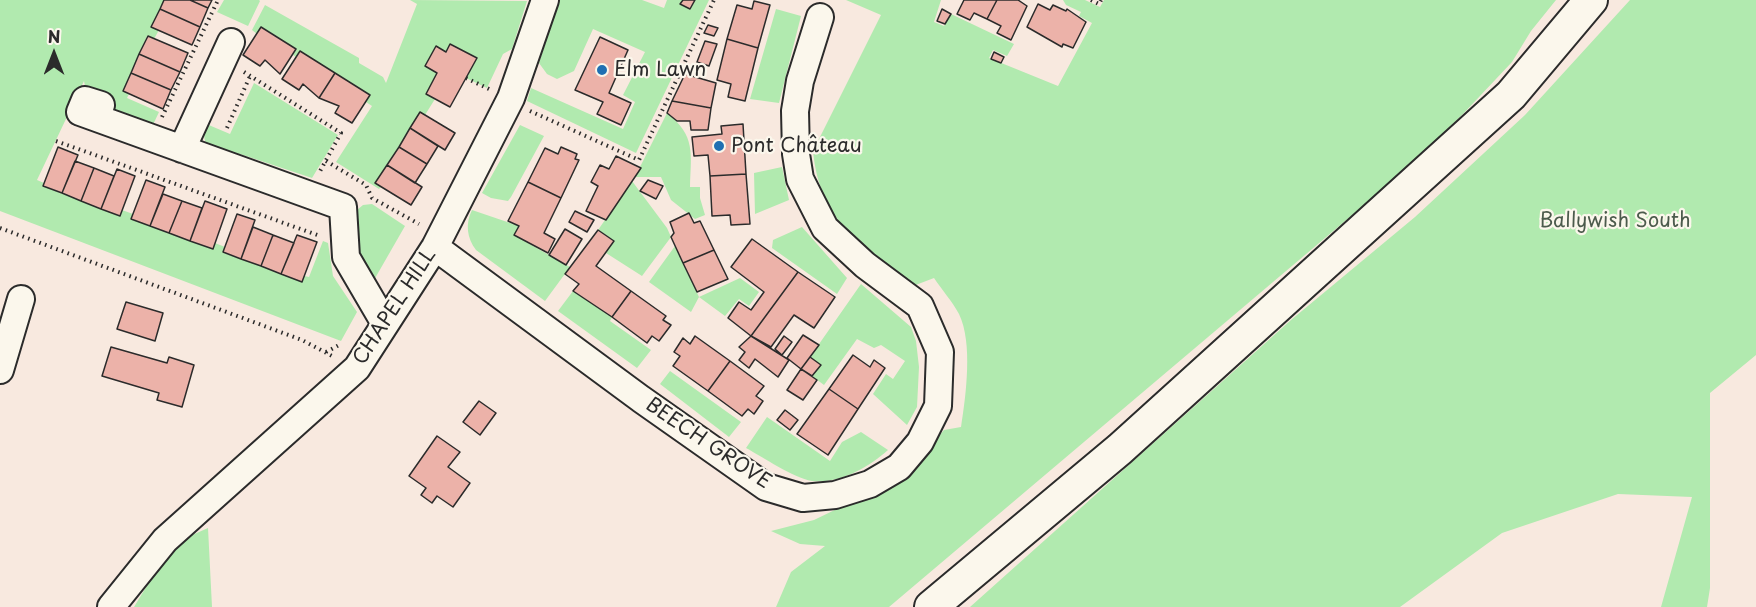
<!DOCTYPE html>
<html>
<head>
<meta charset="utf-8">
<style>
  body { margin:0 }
  #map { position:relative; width:1756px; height:607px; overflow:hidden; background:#f8e9df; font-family:"Playpen Sans",sans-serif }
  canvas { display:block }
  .north { position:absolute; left:24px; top:24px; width:60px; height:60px; -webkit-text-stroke:4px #fbf7ec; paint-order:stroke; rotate:0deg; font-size:16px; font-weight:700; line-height:24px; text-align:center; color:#2b2b2b }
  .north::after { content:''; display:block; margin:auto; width:21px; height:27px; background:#2b2b2b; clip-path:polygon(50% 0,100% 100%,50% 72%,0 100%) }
</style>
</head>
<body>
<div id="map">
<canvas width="1756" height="607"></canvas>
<div class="north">N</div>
</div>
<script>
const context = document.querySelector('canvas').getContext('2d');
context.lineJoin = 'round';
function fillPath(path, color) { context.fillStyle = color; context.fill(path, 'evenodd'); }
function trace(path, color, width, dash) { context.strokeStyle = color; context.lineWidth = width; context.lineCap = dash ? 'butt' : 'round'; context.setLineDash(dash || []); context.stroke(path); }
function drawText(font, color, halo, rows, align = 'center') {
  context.font = font + ' "Playpen Sans",sans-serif'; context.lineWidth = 4.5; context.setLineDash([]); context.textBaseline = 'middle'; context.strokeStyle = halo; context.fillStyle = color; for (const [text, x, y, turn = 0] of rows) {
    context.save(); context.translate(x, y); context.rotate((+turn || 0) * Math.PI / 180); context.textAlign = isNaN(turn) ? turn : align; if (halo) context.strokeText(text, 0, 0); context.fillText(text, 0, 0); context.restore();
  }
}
const green = new Path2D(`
  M0,0H164L152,27L159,30L154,39L147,36L123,91L129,94L127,98L159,112L151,129L108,114L106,97L85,86L84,81L37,180L44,183L43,186L119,216L122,210L133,214L132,219L212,249L215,243L225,247L224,253L261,266L309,277L323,241L328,243L333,276L357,312L341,341L0,211Z
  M224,0H259L260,1L248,26L217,12Z
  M410,0L527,1L512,49L503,54L487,88L466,78L477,58L451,44L446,52L436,46L425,66L437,73L426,94L435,99L425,115L420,113L376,183L381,187L379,189L336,162L372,106L366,102L370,95L296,57L293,55L296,49L262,27L257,34L252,30L265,5L359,58V63L383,77L386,83L417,4Z
  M559,0H642L664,8L667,0H709L636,153L527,101L531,88L623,129L635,102L623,95L645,52L593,29L574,71L557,79L547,74L539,63Z
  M846,0H941L934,22L944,26L951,14L1014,44L1007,56L993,50L989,58L1058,86L1092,23L1079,16L1081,12L1066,5L1063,0H1085L1100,7L1104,0H1556L1531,31L1512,62L1463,114L1403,172L889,607H776L791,572L825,546L800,544L771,531L814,520L903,477L944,430L961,427C966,395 973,343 959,314C952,301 942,290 934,278L913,286C861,244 820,223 813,151L881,15Z
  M1630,0H1756V355L1710,393V588L1707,607H1661L1692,497L1618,494L1502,533L1400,607H970L1291,320L1415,217L1525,115Z
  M776,9L801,16L779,103L750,99Z
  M254,83L338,135L312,178L240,154L237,160C212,152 202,152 204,123L230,134Z
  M667,113C696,136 691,153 690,187H700V198L705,215L695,219L671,200L661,177H635Z
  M520,125L544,136L511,197L508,201L491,198L482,193Z
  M782,167L789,200L755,214L754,173Z
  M632,181L667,228L671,237L642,276L606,253L614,241L598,230Z
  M372,204L405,226L374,280L356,250L357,210L363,205Z
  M472,210L519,226L514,235L570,267L545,301L476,250C467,238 465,224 472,210Z
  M802,227L847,278L837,294L772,248L773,240Z
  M675,246L699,297L740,278L759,292L749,306L739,299L725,316L699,297L691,312L649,282Z
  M861,284L911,327L916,341L919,367L917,407L907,425L873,394L886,374L893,379L905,361L881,345L874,348L857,339L824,385L812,376L820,365L810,357Z
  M573,291L612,317L610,321L651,350L637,368L558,311Z
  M670,371L741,422L729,437L660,384Z
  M767,417L830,461L842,442L861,432L888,450C869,467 840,484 812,481C793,478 763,457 746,448Z
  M208,528L212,607H134L172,544Z`);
const building = new Path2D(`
  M164,0H190L208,8L200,27L160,9Z
  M190,0H212L208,8Z
  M683,0H695L690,9L680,4Z
  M997,0L987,19L974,13L970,20L957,14L964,0Z
  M997,0H1018L1027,6L1011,40L997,33L1001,26L987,19Z
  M754,1L770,5L758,48L727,39L737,5L752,9Z
  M1038,4L1050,10L1053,5L1066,11L1067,9L1086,22L1073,48L1063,44L1062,47L1027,27Z
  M160,9L200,27L192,45L151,27Z
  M942,9L951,14L945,24L937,21Z
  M708,25L718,28L714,36L704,33Z
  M261,27L296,49L280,74L265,60L260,66L243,55Z
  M148,36L188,53L180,72L139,54Z
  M600,37L628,50L609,93L631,103L621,125L597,114L603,102L575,90Z
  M727,39L758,48L745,101L728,97L731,84L717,80Z
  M705,41L717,44L709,66L697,62Z
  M450,44L477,58L450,107L426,94L437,73L425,66L436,46L446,52Z
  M300,51L335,73L319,98L303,84L299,90L282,79Z
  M994,52L1004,57L1001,63L991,59Z
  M139,54L180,72L171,90L131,73Z
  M131,73L171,90L163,109L123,91Z
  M335,73L370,95L352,123L335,113L339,106L319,98Z
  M685,74L716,83L711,108L672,101Z
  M672,101L711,108L708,130H691L690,121H677L667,113Z
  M420,112L455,133L445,150L410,128Z
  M743,124L746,174L710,176L708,155L694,156L692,137L722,134L721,126Z
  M410,128L438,146L427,164L399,147Z
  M58,147L78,155L62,193L43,186Z
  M399,147L427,164L415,183L387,165Z
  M561,147L577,154L575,159L579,160L561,198L528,182L545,148L558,154Z
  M616,156L641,168L606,220L586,211L598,186L591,182L600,165L609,169Z
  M75,161L94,168L81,201L62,193Z
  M387,165L422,187L411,205L375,183Z
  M94,168L114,176L101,209L81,201Z
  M117,169L135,176L120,216L101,209Z
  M746,174L750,224L731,225L730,215L712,216L710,176Z
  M146,180L165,187L150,226L131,219Z
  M648,180L663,186L656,199L640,191Z
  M528,182L561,198L544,233L555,239L548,253L514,235L519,226L508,221Z
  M163,194L182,201L169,233L150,226Z
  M182,201L202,208L190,241L169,233Z
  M205,201L227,209L213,249L190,241Z
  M575,211L594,220L587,232L569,222Z
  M689,213L694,223L700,221L714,250L683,263L671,237L674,233L670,222Z
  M237,214L255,220L241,259L223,252Z
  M253,227L273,235L261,266L241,259Z
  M565,229L582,239L566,265L549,255Z
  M598,230L614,241L596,266L631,291L612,317L573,291L579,284L565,274Z
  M273,235L294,243L281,274L261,266Z
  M297,235L317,242L302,282L281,274Z
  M752,239L798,272L751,336L728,318L739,302L751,310L764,292L731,267Z
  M714,250L728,279L697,292L683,263Z
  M798,272L835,297L814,328L794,315L771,347L751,336Z
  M631,291L666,316L663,320L671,325L659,341L652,336L647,343L612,317Z
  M126,302L163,313L155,341L117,329Z
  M803,335L819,345L801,369L787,358Z
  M695,336L730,361L708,391L673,366L680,356L674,352L683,338L690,344Z
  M751,336L789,360L778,377L755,359L749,368L739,360L745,352L739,347Z
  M784,336L792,342L782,355L775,349Z
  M111,347L167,363L169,357L194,365L182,407L157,400L159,393L102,376Z
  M853,355L870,367L874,360L885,368L858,409L829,389Z
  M810,357L821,365L812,376L801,369Z
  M730,361L764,386L756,396L763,401L754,414L748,409L742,416L708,391Z
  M801,369L817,380L803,400L787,390Z
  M829,389L858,409L828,455L797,434Z
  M479,401L496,413L480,435L463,422Z
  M785,410L798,420L790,430L777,420Z
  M437,436L460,452L448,467L470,483L453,507L437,496L432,503L421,495L426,488L409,476Z`);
const path = new Path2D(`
  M1091,0L1099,4L1101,0
  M244,72L341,133L319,173
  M466,78L489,89
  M530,111L639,160L714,0
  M162,117L218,0
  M227,128L250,76
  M56,141L320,236
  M326,161L366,185L372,198L419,224
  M0,228L302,340L334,357
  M326,352L341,344`);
const minor = new Path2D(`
  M97,118L101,105L85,100L80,112L343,207L346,257L384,322
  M182,149L231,42
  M435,247L641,399L766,487L803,498L835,495L870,484L899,467L920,442L938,406L940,352L920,306L865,265L825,228L800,179L796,154L795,111L800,81L820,17
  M0,370L21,299
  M111,607L165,540L357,368L435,247L511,98L545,0`);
const major = new Path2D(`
  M931,607L1120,449L1511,95L1591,0`);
const markers = [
  [602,70,6,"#1f6fb2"],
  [719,146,6,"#1f6fb2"]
];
const poiNames = [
  ["Elm Lawn",614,70],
  ["Pont Château",731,146]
];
const parkNames = [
  ["Ballywish South",1615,221]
];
const streetNames = [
  ["CHAPEL HILL",395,307,-57],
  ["BEECH GROVE",708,444,34]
];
fillPath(green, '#b1eaaf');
fillPath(building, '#ecb2a9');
trace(building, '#2b2b2b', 1.5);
trace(minor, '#2b2b2b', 30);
trace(major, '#2b2b2b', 36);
trace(path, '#2b2b2b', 4, [1.5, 4.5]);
trace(minor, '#fbf7ec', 26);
trace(major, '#fbf7ec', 32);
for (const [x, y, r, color] of markers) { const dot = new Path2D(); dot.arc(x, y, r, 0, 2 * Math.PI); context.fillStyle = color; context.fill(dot); trace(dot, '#fbf7ec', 2); }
drawText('20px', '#2b2b2b', '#fbf7ec', poiNames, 'left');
drawText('20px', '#4c5b4c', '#fbf7ec', parkNames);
drawText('20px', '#2b2b2b', '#fbf7ec', streetNames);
</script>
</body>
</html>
